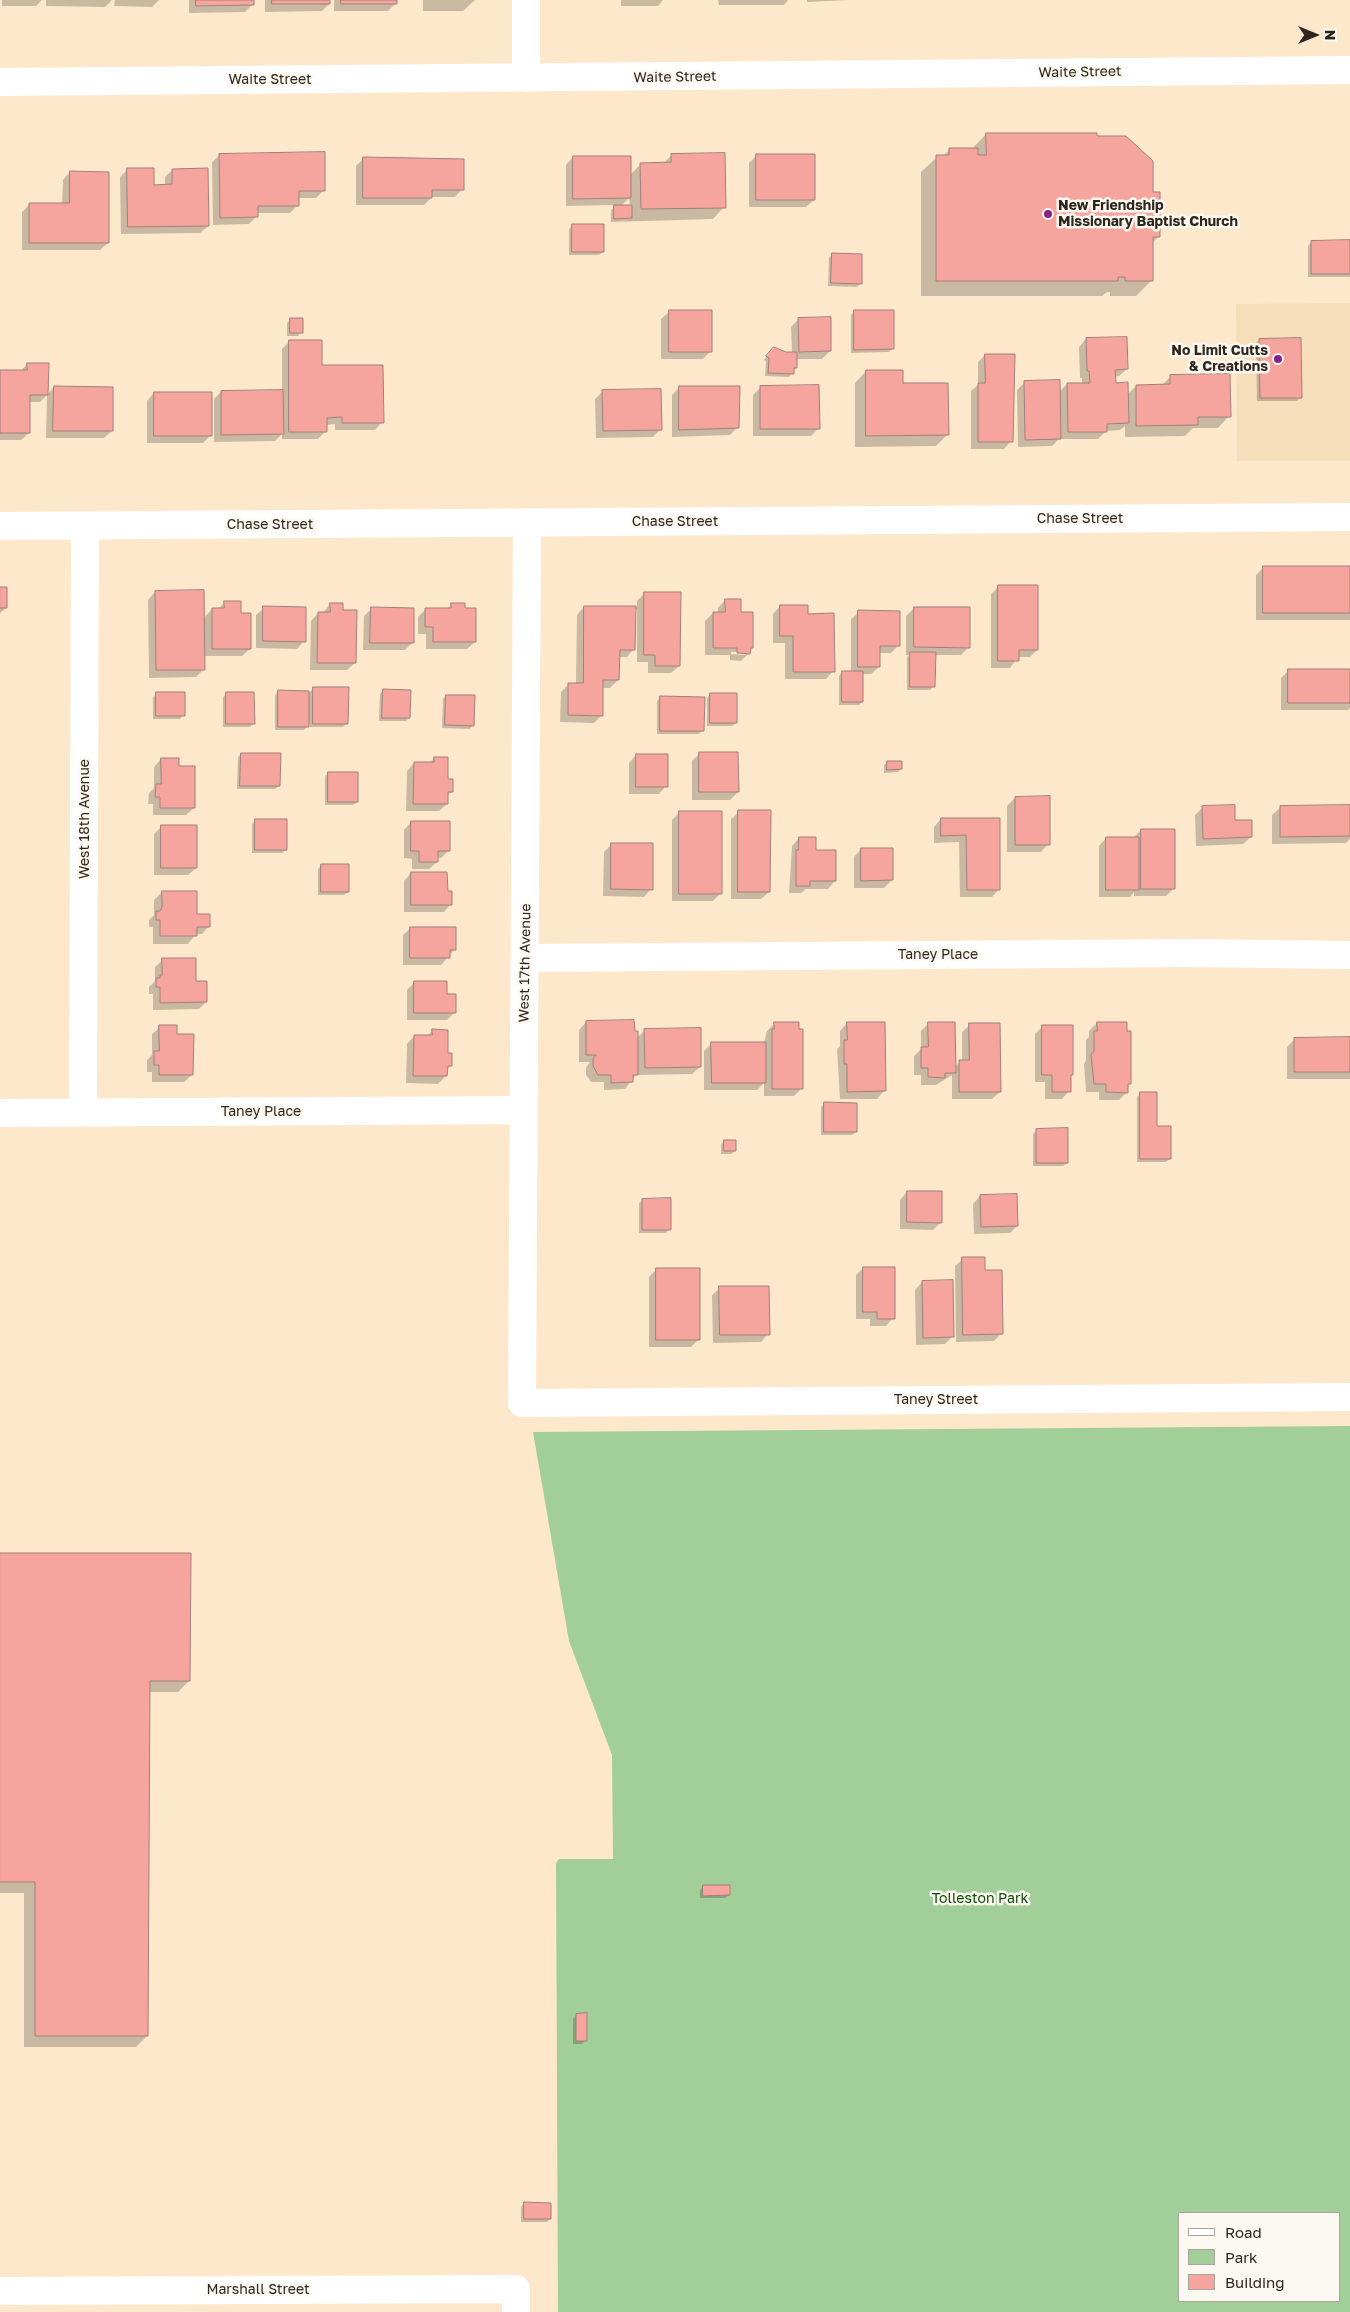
<!DOCTYPE html>
<html>
<head>
<meta charset="utf-8">
<style>
  body { margin:0 }
  #map { position:relative; width:1350px; height:2312px; overflow:hidden; background:#fde8cb; font-family:"Golos Text",sans-serif }
  canvas { display:block }
  .legend { position:absolute; left:1178px; top:2212px; width:162px; height:90px; box-sizing:border-box; background:#fcf8f2; border:1px solid #aaa49c; margin:0; padding:6px 9px; list-style:none; font-size:15px; color:#2e261c }
  .legend li { display:flex; align-items:center; gap:10px; height:25px }
  .legend b { width:25px; border:1px solid #aaa49c }
  .north { position:absolute; left:1290px; top:10px; width:50px; height:50px; -webkit-text-stroke:4px #fcf8f2; paint-order:stroke; rotate:90deg; font-size:14px; font-weight:700; line-height:20px; text-align:center; color:#2e261c }
  .north::after { content:''; display:block; margin:auto; width:18px; height:22px; background:#2e261c; clip-path:polygon(50% 0,100% 100%,50% 72%,0 100%) }
</style>
</head>
<body>
<div id="map">
<canvas width="1350" height="2312"></canvas>
<ul class="legend">
<li><b style="height:6px;background:#fff"></b>Road</li>
<li><b style="height:14px;background:#a2ce9a"></b>Park</li>
<li><b style="height:14px;background:#f5a59d"></b>Building</li>
</ul>
<div class="north">N</div>
</div>
<script>
const context = document.querySelector('canvas').getContext('2d');
context.lineJoin = 'round';
function fillPath(path, color) { context.fillStyle = color; context.fill(path, 'evenodd'); }
function trace(path, color, width, dash) { context.strokeStyle = color; context.lineWidth = width; context.lineCap = dash ? 'butt' : 'round'; context.setLineDash(dash || []); context.stroke(path); }
function drawText(font, color, halo, rows, align = 'center') {
  context.font = font + ' "Golos Text",sans-serif'; context.lineWidth = 5; context.setLineDash([]); context.textBaseline = 'middle'; context.strokeStyle = halo; context.fillStyle = color; for (const [text, x, y, turn = 0] of rows) {
    context.save(); context.translate(x, y); context.rotate((+turn || 0) * Math.PI / 180); context.textAlign = isNaN(turn) ? turn : align; if (halo) context.strokeText(text, 0, 0); context.fillText(text, 0, 0); context.restore();
  }
}
const built = new Path2D(`
  M1350,303V461H1237L1236,304Z`);
const green = new Path2D(`
  M1350,1426V2312H558L556,1863L559,1859H613L612,1755L569,1641L533,1432ZM1179,2213H1339V2301H1179Z`);
const shadow = new Path2D(`
  M2,0H42L36,6H2Z
  M46,0H112L105,7L46,6Z
  M115,0H159L152,7L114,6Z
  M189,0H253V4L245,12L189,13Z
  M265,0H329V4L322,11L265,12Z
  M334,0H396V3L388,11H334Z
  M423,0H475L463,11H423Z
  M621,0H663L658,6H621Z
  M718,0H788L784,5H719Z
  M807,0H849L807,2Z
  M986,134L1095,137L1151,193L1159,236L1152,243L1151,281L1136,296H1110V292H1107L1102,296H921V172L937,157H942L949,150H971Z
  M220,155L324,190L316,198H298V205L290,213H257V216L249,224L213,225L212,162Z
  M672,155L724,207L713,219L611,222V210L616,205L566,206V165L573,157L630,175L641,164H663ZM629,198L630,206H621Z
  M757,155L814,200L806,207H749V163Z
  M364,158L462,189L455,197H432L424,205H356V166Z
  M128,169L153,186H165V177L172,170L208,226L200,233L121,234L120,177Z
  M70,172L108,243L100,250H22V212L30,204L62,205L63,180Z
  M573,225L603,252L599,255H569V229Z
  M1311,242H1350V277H1308V246Z
  M832,254L861,283L857,287L828,286L829,258Z
  M855,311L892,349L889,352L851,353V315Z
  M669,312L711,351L703,359H661V319Z
  M291,319L301,332L298,336H287V323Z
  M799,319L830,351L822,359H796V367L789,377L765,376L766,361L764,360L770,352L792,353L791,327Z
  M1086,339L1127,369L1119,376L1114,377V384L1127,395L1136,386L1162,385L1171,376L1229,416L1218,428H1193L1185,436L1125,437V426L1120,430L1106,431L1098,439H1059L1052,446L1018,447L1017,390L1025,382L1059,392L1067,384H1082V378H1080L1079,347Z
  M1260,340L1301,397L1297,401H1257L1256,343Z
  M290,341L382,422L375,430H335V424L326,425V431L318,439H282V434L275,441L214,442V399L221,392L282,391V349Z
  M985,355L1011,441L1004,449H971V391L978,385V362Z
  M27,364L47,395L54,387L112,431L104,438H46L47,395L40,402H29V433L21,440H0V372H20Z
  M866,371L902,384L947,435L936,446L855,447V383Z
  M680,387L738,427L730,435L672,437V395Z
  M761,387L819,428L811,436H753V395Z
  M603,391L661,429L653,437L596,438L595,399Z
  M154,393L211,435L203,443H147V401Z
  M1350,567V620H1256V575L1263,568Z
  M998,587L1037,650L1030,657H1018L1010,668H991V594Z
  M0,588L6,608L0,613Z
  M155,592L203,619L212,609H218L225,602L239,614L250,649L242,656H204V669L196,677L149,678L148,600Z
  M645,593L679,666L671,673H648V662H637V609H635L634,649L627,657H618V680L610,688H602V715L594,723L560,722L561,692L569,684H576L577,615L584,607H637V601Z
  M725,600L740,613L749,653L741,661L730,660V655H705V621L713,613H718V608ZM731,652H745V655L731,654Z
  M330,604L355,663L347,670H310L311,621L318,613H323Z
  M451,605L475,642L467,649H426V634H418V617L426,609H447Z
  M780,606L807,615L833,671L826,679H785V643H773V614Z
  M264,608L304,641L297,649L256,648V615Z
  M914,608L969,647L961,655H934V686L930,690H907V657L909,655H906V616Z
  M371,609L413,642L405,650H363L364,616Z
  M859,612L899,645L891,653H879V667L871,674H862V702L859,705H839V676L842,672H851V619Z
  M1289,670H1350V708L1348,710H1281V678Z
  M314,688L347,723L343,727H310V724L304,730H275V695L278,692H310Z
  M383,690L409,718L406,721H379L380,694Z
  M157,694L183,715L180,719H153V697Z
  M226,694L254,723L250,727H223V697Z
  M710,694L736,723L732,726H707V698Z
  M446,696L473,725L470,729L442,728L443,699Z
  M661,698L703,730L699,734H657V701Z
  M700,753L738,792L730,800H692V761Z
  M241,754L279,786L275,789H237L238,757Z
  M636,755L666,786L659,794H629V763Z
  M434,758L452,791L447,796V804L439,811H406L407,771L414,763L429,764Z
  M161,759L194,808L186,815H153V804H148L149,793L154,788V767Z
  M888,762L901,769L898,772L884,773V765Z
  M328,773L357,802L353,805H325V777Z
  M1015,798L1048,844L1041,852H1007V806Z
  M1203,807L1234,821L1251,837L1243,844L1196,846L1195,815Z
  M1350,807V839L1346,843L1272,844V815L1280,808Z
  M680,812L721,893L713,901H672V820Z
  M739,812L769,892L761,899H731V819Z
  M941,819H999V889L992,897H960L959,842L934,843V827Z
  M256,820L286,850L282,853H252V824Z
  M411,822L448,851L441,858H437V862L429,869H412V859L404,858V830Z
  M162,826L196,868L188,875H154V834Z
  M1141,830L1173,889L1166,896H1134V892L1130,897H1099V846L1106,838H1133Z
  M799,838L815,851L835,881L828,889H806L801,893H789L792,846Z
  M612,844L651,889L644,897L603,896L604,852Z
  M861,849L892,880L884,888H854V857Z
  M322,865L348,892L344,895H318V869Z
  M411,873L446,893L451,904L444,912H404V881Z
  M162,892L196,915L209,926L202,934H196L188,944H153V927H149V920L154,915V900Z
  M411,928L455,949L441,965H403V935Z
  M163,960L195,983L206,1002L199,1009L153,1010V994H149V987L155,981V967Z
  M415,982L445,995L455,1012L447,1020H407V990Z
  M586,1022L634,1032L637,1038L645,1030L700,1067L692,1074L636,1075L625,1089L604,1090V1082H591L586,1075V1068L590,1062H579V1030Z
  M775,1023L802,1088L794,1096H764V1083L757,1090H704V1051L712,1043H764L767,1031Z
  M847,1023L884,1091L877,1099H840L837,1049L840,1046V1031Z
  M929,1023L955,1066L962,1061V1032L970,1025L1000,1092L992,1099H952V1075L936,1085H921V1075H914V1056L921,1049V1031Z
  M1097,1023L1129,1084L1127,1092L1119,1100H1099V1092H1086L1084,1064L1086,1060V1040L1089,1037V1031Z
  M1043,1026L1069,1076V1091L1062,1099H1045V1082H1035V1034Z
  M160,1027L176,1035L192,1075L184,1082H152V1072H147V1060L152,1055V1034Z
  M432,1031L451,1065L446,1070V1076L438,1084L406,1083L407,1044L414,1036H427Z
  M1295,1039H1350V1079H1287V1047Z
  M1140,1094L1170,1159L1166,1162H1137V1097Z
  M825,1104L856,1132L852,1135H821V1107Z
  M1037,1130L1067,1163L1063,1166H1033V1134Z
  M724,1141L735,1151L731,1154H721V1144Z
  M907,1192L941,1222L933,1230L900,1229V1200Z
  M980,1196L1017,1226L1010,1233L974,1234L973,1204Z
  M643,1200L669,1229L666,1233H639V1203Z
  M963,1259L984,1271L1002,1333L994,1341L956,1342L955,1266Z
  M863,1268L893,1318L886,1326H870V1319H856V1275Z
  M656,1270L699,1339L691,1347H649V1277Z
  M922,1282L952,1337L945,1344L916,1345L915,1290Z
  M720,1288L768,1334L761,1342L713,1343L712,1295Z
  M0,1554L189,1681L178,1692H149L147,2036L136,2047H24V1893H0Z
  M703,1886L729,1895L725,1898H700V1890Z
  M577,2015L586,2040L582,2044H573V2019Z
  M524,2203L550,2219L547,2222H521V2207Z`);
const building = new Path2D(`
  M196,0H254V5L196,6Z
  M272,0H330V4H272Z
  M341,0H397V4H341Z
  M986,133H1097V136H1126L1153,161V192H1160V237H1153V281H1125V277H1118V281H936V155H949V148H978V155H986Z
  M325,152V191H299V206H258V217L220,218L219,154Z
  M725,153L726,208L641,209L640,163L671,162V154Z
  M756,154H815V200H756Z
  M573,156H631V198L573,199Z
  M363,157L464,159V190H432V198H363Z
  M127,168H154V185L172,184V169L208,168L209,226L128,227Z
  M70,171L109,172V243H29V203H69Z
  M614,205H632V218L614,219Z
  M572,224H604V252H572Z
  M1350,240V274H1311V241Z
  M832,253L862,254V284L831,283Z
  M669,310H712V352H669Z
  M854,310H894V349L854,350Z
  M831,317V351L799,352L798,318Z
  M290,318H303V333H290Z
  M1127,337L1128,369L1115,370L1116,383L1128,382L1129,423L1107,424V432H1068L1067,383H1090L1089,371H1087L1086,338Z
  M1301,338L1302,398H1260L1259,339Z
  M289,340H322V365H383L384,423H342V417L327,418V432H289Z
  M774,347L786,352H797V368H794V374L768,373L769,358L766,356Z
  M985,354H1015L1013,442H978V383H985Z
  M27,363H49L48,395H30V433H0V370H27Z
  M866,370H903V383H948L949,435L866,436Z
  M1230,374L1231,417H1198V425L1136,426V385L1170,384V375Z
  M1060,380L1061,439L1025,440L1024,381Z
  M819,385L820,429H760V386Z
  M54,386L113,387V431H53Z
  M679,386H740L739,428L679,430Z
  M661,389L662,430L603,431L602,390Z
  M283,390L284,434L221,435V391Z
  M154,392H212V436H154Z
  M1263,566H1350V613H1263Z
  M998,585H1038V650H1019V661H998Z
  M0,587H7V608H0Z
  M204,590L205,670H156L155,591Z
  M644,592H681L680,666H655V655H644Z
  M725,599H741V612H753V648H751L750,654L737,653V648H713V612H725Z
  M224,601H241V613H251V649H212V608H224Z
  M330,603H343V610H357L356,663H317L318,612H330Z
  M451,603H465V608H476V642H433V627H425V608H451Z
  M780,605H808V614L834,613L835,672H793V636H780Z
  M263,606L306,607V642L263,641Z
  M584,606H636L635,650H620L619,680H603V716L568,715V683H583Z
  M371,607L414,608V643H370Z
  M914,607H970V648L914,647Z
  M858,610L900,611V646H880V667H858Z
  M910,652H936L935,687H910Z
  M1288,669H1350V703H1288Z
  M842,671H863V702H842Z
  M313,687H349L348,724H313Z
  M383,689L411,690L410,718H382Z
  M278,690L309,691V727H278Z
  M156,692H185V716H156Z
  M226,692H254L255,724H226Z
  M710,693H737V723H710Z
  M446,695H475L474,726L445,725Z
  M660,696L705,697L704,731H660Z
  M699,752H738L739,792H699Z
  M241,753H281L280,786H240Z
  M636,754H668V787H636Z
  M434,757H448V779H453V792H448V804H413L414,762H434Z
  M161,758H179V766H195V808H160V797H155L156,784H161Z
  M887,761H902V769L887,770Z
  M328,772H358V802H328Z
  M1050,796V845H1015V797Z
  M1235,805V820H1252V837L1203,839L1202,806Z
  M1350,805V836L1280,837V806Z
  M738,810H771L770,892H738Z
  M679,811H722V894H679Z
  M941,818H1000V890H967L966,835L941,836Z
  M255,819H287V850H255Z
  M411,821H450V851H438V862H419V851H411Z
  M161,825H197V868H161Z
  M1141,829H1175V889H1141Z
  M799,837H816V850H836V881H810V886H796V850H798Z
  M1106,837H1139V890H1106Z
  M611,843H653V890L611,889Z
  M861,848H893V880L861,881Z
  M321,864H349V892H321Z
  M411,872H447L448,891H452V905H411Z
  M162,891H197V914H210V927H197V936H160V920H156V911H160L162,907Z
  M410,927H456V950H450V958H410Z
  M162,958H196V981H207V1002L160,1003V987H156V978H160V975H162Z
  M414,981H447V994H456V1013H414Z
  M634,1020L635,1031H638V1075H633V1082L611,1083V1075H598L593,1066V1059L596,1055H586V1021Z
  M774,1022H799V1029H803V1089H772V1029H774Z
  M847,1022H885L886,1091L847,1092V1064H844V1040H847Z
  M928,1022H955L956,1073H945V1078L928,1077V1068H921V1047H928Z
  M1097,1022H1127V1031H1131V1084H1128V1093L1106,1092V1084H1094L1091,1055L1094,1051V1031H1097Z
  M969,1023H1000L1001,1092H959V1060H969Z
  M159,1025H177V1034H194L193,1075H159V1065H154V1051H159Z
  M1042,1025H1073V1075H1071V1092H1052V1075H1042Z
  M701,1028V1067L645,1068L644,1029Z
  M432,1029L448,1030V1053H452V1066H448L447,1076H413L414,1035H432Z
  M1350,1037V1072H1294V1038Z
  M711,1042H766V1083H712Z
  M1140,1092H1157V1126H1171V1159H1140Z
  M824,1102L857,1103V1132H824Z
  M1068,1128V1163H1036V1129Z
  M724,1140H736V1151H724Z
  M907,1191H942V1223L907,1222Z
  M1017,1194L1018,1226L981,1227L980,1195Z
  M671,1198V1230H642V1199Z
  M962,1257H985V1270H1002L1003,1334L963,1335Z
  M863,1267H895V1319H877V1312H863Z
  M656,1268H700V1340H656Z
  M953,1280L954,1337L923,1338L922,1281Z
  M719,1286H769L770,1335H720Z
  M0,1553H191L190,1681H150L148,2036H35V1882H0Z
  M703,1885H730V1895L703,1896Z
  M587,2013V2041H576V2014Z
  M524,2202L551,2203V2219H524Z`);
const minor = new Path2D(`
  M526,78V0
  M0,82L1350,70
  M527,523L522,1403L1350,1397
  M0,526L1350,517
  M526,958L1188,953L1350,955
  M0,1113L523,1110
  M83,1113L85,526
  M0,2291L516,2289V2312`);
const markers = [
  [1048,214,5,"#86218a"],
  [1278,359,5,"#86218a"]
];
const streetNames = [
  ["Waite Street",1080,72,-1],
  ["Waite Street",675,77,-1],
  ["Waite Street",270,80],
  ["Chase Street",1080,519],
  ["Chase Street",675,522],
  ["Chase Street",270,525],
  ["West 18th Avenue",85,819,-90],
  ["Taney Place",938,955],
  ["West 17th Avenue",525,963,-89],
  ["Taney Place",261,1112],
  ["Taney Street",936,1400],
  ["Marshall Street",258,2290]
];
const poiNames = [
  ["New Friendship",1058,206],
  ["Missionary Baptist Church",1058,222],
  ["No Limit Cutts",1268,351,"right"],
  ["& Creations",1268,367,"right"]
];
const parkNames = [
  ["Tolleston Park",980,1899]
];
fillPath(built, '#f7deba');
fillPath(green, '#a2ce9a');
fillPath(shadow, '#0003');
fillPath(building, '#f5a59d');
trace(building, '#a27f7b', 1);
trace(minor, '#fff', 28);
for (const [x, y, r, color] of markers) { const dot = new Path2D(); dot.arc(x, y, r, 0, 2 * Math.PI); context.fillStyle = color; context.fill(dot); trace(dot, '#fcf8f2', 2); }
drawText('14px', '#2e261c', '#fcf8f2', streetNames);
drawText('bold 14px', '#2e261c', '#fcf8f2', poiNames, 'left');
drawText('14px', '#0a4b00', '#fcf8f2', parkNames);
</script>
</body>
</html>
